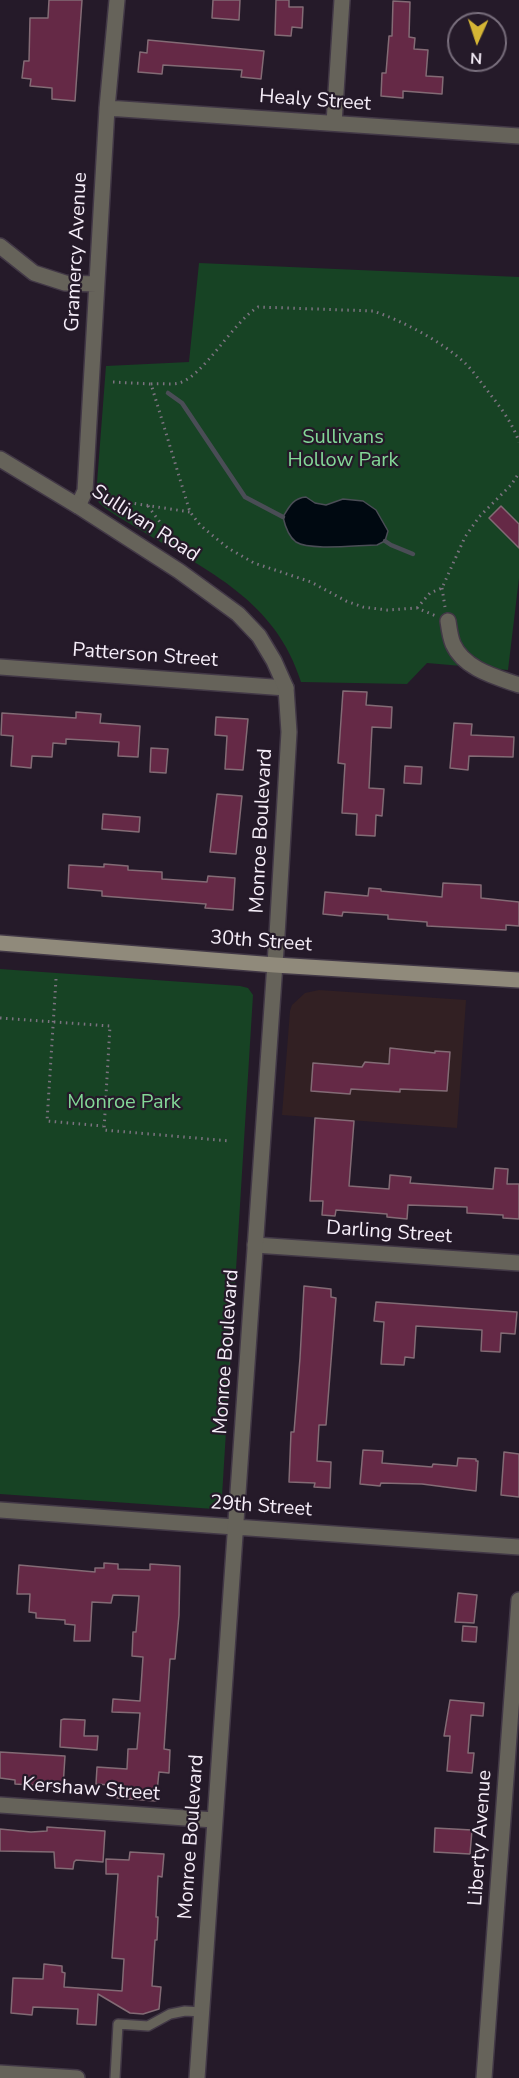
<!DOCTYPE html>
<html>
<head>
<meta charset="utf-8">
<style>
  body { margin:0 }
  #map { position:relative; width:519px; height:2078px; overflow:hidden; background:#251a29; font-family:"Nunito Sans",sans-serif }
  canvas { display:block }
  .north { position:absolute; left:447px; top:12px; width:60px; height:60px; box-sizing:border-box; background:#251a29; border:2px solid #786e7c; border-radius:50%; rotate:183deg; font-size:16px; font-weight:700; line-height:24px; text-align:center; color:#f5edf8 }
  .north::after { content:''; display:block; margin:auto; width:21px; height:27px; background:#d5b535; clip-path:polygon(50% 0,100% 100%,50% 72%,0 100%) }
</style>
</head>
<body>
<div id="map">
<canvas width="519" height="2078"></canvas>
<div class="north">N</div>
</div>
<script>
const context = document.querySelector('canvas').getContext('2d');
context.lineJoin = 'round';
function fillPath(path, color) { context.fillStyle = color; context.fill(path, 'evenodd'); }
function trace(path, color, width, dash) { context.strokeStyle = color; context.lineWidth = width; context.lineCap = dash ? 'butt' : 'round'; context.setLineDash(dash || []); context.stroke(path); }
function drawText(font, color, halo, rows, align = 'center') {
  context.font = font + ' "Nunito Sans",sans-serif'; context.lineWidth = 4.5; context.setLineDash([]); context.textBaseline = 'middle'; context.strokeStyle = halo; context.fillStyle = color; for (const [text, x, y, turn = 0] of rows) {
    context.save(); context.translate(x, y); context.rotate((+turn || 0) * Math.PI / 180); context.textAlign = isNaN(turn) ? turn : align; if (halo) context.strokeText(text, 0, 0); context.fillText(text, 0, 0); context.restore();
  }
}
const commercial = new Path2D(`
  M319,990L466,1000L457,1128L282,1115L290,1011L292,1005L305,993Z`);
const green = new Path2D(`
  M199,263L519,277V578L508,670L427,663L407,684L301,682C276,601 208,571 142,531C128,522 111,514 99,503L96,496L106,366L189,362Z
  M0,969L240,986L248,988L253,995L222,1496L220,1504L214,1509L0,1494Z`);
const water = new Path2D(`
  M306,497L315,503L326,505L343,499L363,501L376,510L388,531L385,541L377,545C359,545 310,551 296,542C288,536 285,526 283,517C289,507 293,498 306,497Z`);
const stream = new Path2D(`
  M168,393L182,403L245,497L283,517
  M385,541L391,545L413,554`);
const building = new Path2D(`
  M49,0H82L75,101L52,99V88L30,86L31,79L22,78L24,61H29L30,18H48Z
  M213,0H240L239,20L212,18Z
  M276,0H289V7H303L302,28L292,27L291,36L275,35Z
  M393,1L410,2L409,37L415,38L414,49L428,50L426,76L443,77L442,94L403,91V98L381,96L382,73H386L389,36H392Z
  M148,40L264,51L261,79L241,77L242,70L163,65L162,74L138,72L140,52L147,53Z
  M501,506L519,524V548L489,518Z
  M343,691L367,692L366,705L392,707L391,728L372,727L369,788L384,789L382,816L376,815L375,836L356,835L357,814L342,813L345,764L338,763Z
  M76,712L101,714L100,723L140,726L138,757L118,756L119,742L66,739V744L53,743L52,757L32,756L31,768L11,766L13,736L1,735L2,713L76,718Z
  M216,717L248,719L243,770L225,769L227,736L215,735Z
  M454,723L472,724L471,735L514,737L513,757L469,756L468,770L450,768Z
  M151,748L168,749L166,773L150,772Z
  M405,766L422,767L421,784L404,783Z
  M217,794L242,796L236,854L210,852Z
  M103,814L140,817L139,832L102,829Z
  M104,864L128,866V870L162,872V879L207,882L208,876L235,878L233,910L205,908L206,904L102,896V891L68,888L69,865L104,867Z
  M443,883L481,885V898L519,902V926L506,925V930L427,926V922L388,919V915L343,912L342,916L323,914L325,892L368,896L369,888L381,889V891L442,897Z
  M390,1048L435,1053V1051L450,1052L447,1091L400,1089V1092L351,1089L350,1094L311,1091L313,1063L362,1067L365,1062L389,1064Z
  M315,1118L354,1121L349,1186L389,1189L390,1175L411,1177L410,1183L493,1189L495,1168L508,1169L507,1184H519V1219L503,1218V1215L467,1213V1207L408,1205L407,1219L387,1217V1214L336,1210L335,1216L322,1215L323,1201H310Z
  M304,1286L331,1289V1297L336,1298L326,1425H319L317,1461L331,1462L330,1488L314,1487L315,1483L289,1482L291,1432H294L300,1358Z
  M376,1302L517,1312L515,1334L501,1333L500,1352L481,1351L482,1330L416,1326L414,1358L405,1357L404,1365L381,1364L384,1322L374,1321Z
  M363,1450L383,1451L382,1463L432,1467L433,1464L457,1466L458,1458L476,1459V1461H478L476,1491L422,1484L381,1483L380,1486L360,1484Z
  M504,1452L519,1454V1497L501,1495Z
  M104,1563L118,1564V1569L150,1570V1564L180,1566L179,1615L175,1659H170L164,1749L170,1750L169,1773L159,1772L156,1801L117,1798L118,1794L109,1793L110,1785L96,1784L97,1767L127,1769L128,1749H137L140,1713L112,1712L113,1699L140,1701L143,1657L132,1656L133,1632H136L139,1596L113,1595L111,1603L92,1602L90,1641H74L75,1625L65,1624V1620L36,1618V1613L29,1612L30,1594H17L19,1565L95,1572V1568H104Z
  M458,1593L477,1595L474,1623L455,1622Z
  M463,1626L477,1627L476,1642L462,1641Z
  M450,1700L484,1703L483,1716L471,1715L468,1753H474L472,1773L447,1771L450,1736H444Z
  M64,1719L85,1720L84,1736H98L97,1750L60,1747L61,1720Z
  M0,1752L65,1756L63,1787L15,1784V1780L0,1778Z
  M47,1827L105,1831L103,1862L76,1860L74,1862L73,1869L55,1868L54,1852L0,1851V1829L31,1832L47,1831Z
  M435,1828L472,1830L470,1854L434,1852Z
  M130,1852L164,1854L162,1877L158,1876L156,1917H158L157,1940H155L152,1986L161,1987L159,2009L143,2014L130,2013L98,1994L96,2025L77,2024L78,2009L33,2007L32,2015L11,2013L13,1978L43,1979L44,1964L62,1966V1972L65,1973L64,1987L122,1991L124,1959L112,1958L118,1874H106V1859L129,1860Z`);
const path = new Path2D(`
  M113,382L151,384L190,512L200,525L212,535L228,548L254,563L311,582L346,601L363,607L387,610L417,608L436,616
  M151,384C160,383 171,385 179,383C203,377 233,322 258,307L373,311C403,321 443,342 466,364C475,373 482,384 490,394C501,408 513,424 519,442
  M105,499L190,512
  M148,506L179,548
  M442,588L445,607
  M417,608L430,593L442,588L465,537L479,517L511,485L519,473
  M56,979L47,1121L103,1126
  M0,1018L110,1026L104,1130L230,1141`);
const service = new Path2D(`
  M115,2078L118,2024L148,2026L170,2014L185,2011L202,2012`);
const minor = new Path2D(`
  M107,108L519,136
  M334,123L342,0
  M0,246L34,273L65,283L96,284
  M78,506L85,491L107,108L117,0
  M448,621C449,628 450,637 453,644C464,669 496,677 519,685
  M0,667L286,688
  M255,1245L519,1263
  M0,1510L235,1527
  M0,1805L214,1820
  M484,2078L519,1600`);
const tertiary = new Path2D(`
  M0,459L78,506L179,571L238,614L259,636L274,661L286,688L289,732L277,935L197,2078
  M235,1527L519,1547
  M0,2073L77,2078`);
const secondary = new Path2D(`
  M0,943L275,965L519,980`);
const streetNames = [
  ["Healy Street",315,101,4],
  ["Gramercy Avenue",77,252,-87],
  ["Sullivan Road",145,524,33],
  ["Patterson Street",145,656,4],
  ["Monroe Boulevard",262,831,-87],
  ["30th Street",261,942,4],
  ["Darling Street",389,1233,4],
  ["Monroe Boulevard",227,1352,-86],
  ["29th Street",261,1507,4],
  ["Kershaw Street",91,1790,4],
  ["Monroe Boulevard",192,1837,-86],
  ["Liberty Avenue",481,1838,-86]
];
const parkNames = [
  ["Sullivans",343,438],
  ["Hollow Park",343,461],
  ["Monroe Park",124,1103]
];
fillPath(commercial, '#322023');
fillPath(green, '#174324');
fillPath(water, '#000911');
trace(water, '#4a4d56', 1.5);
trace(stream, '#4a4d56', 4.5);
fillPath(building, '#652946');
trace(building, '#836b75', 1.5);
trace(service, '#423846', 12);
trace(minor, '#423846', 18);
trace(tertiary, '#423846', 18);
trace(secondary, '#423846', 18);
trace(path, '#7c7380', 3, [1.5, 4.5]);
trace(service, '#66635a', 9);
trace(minor, '#66635a', 15);
trace(tertiary, '#66635a', 15);
trace(secondary, '#908a7b', 15);
drawText('20px', '#f5edf8', '#251a29', streetNames);
drawText('20px', '#83d797', '#251a29', parkNames);
</script>
</body>
</html>
